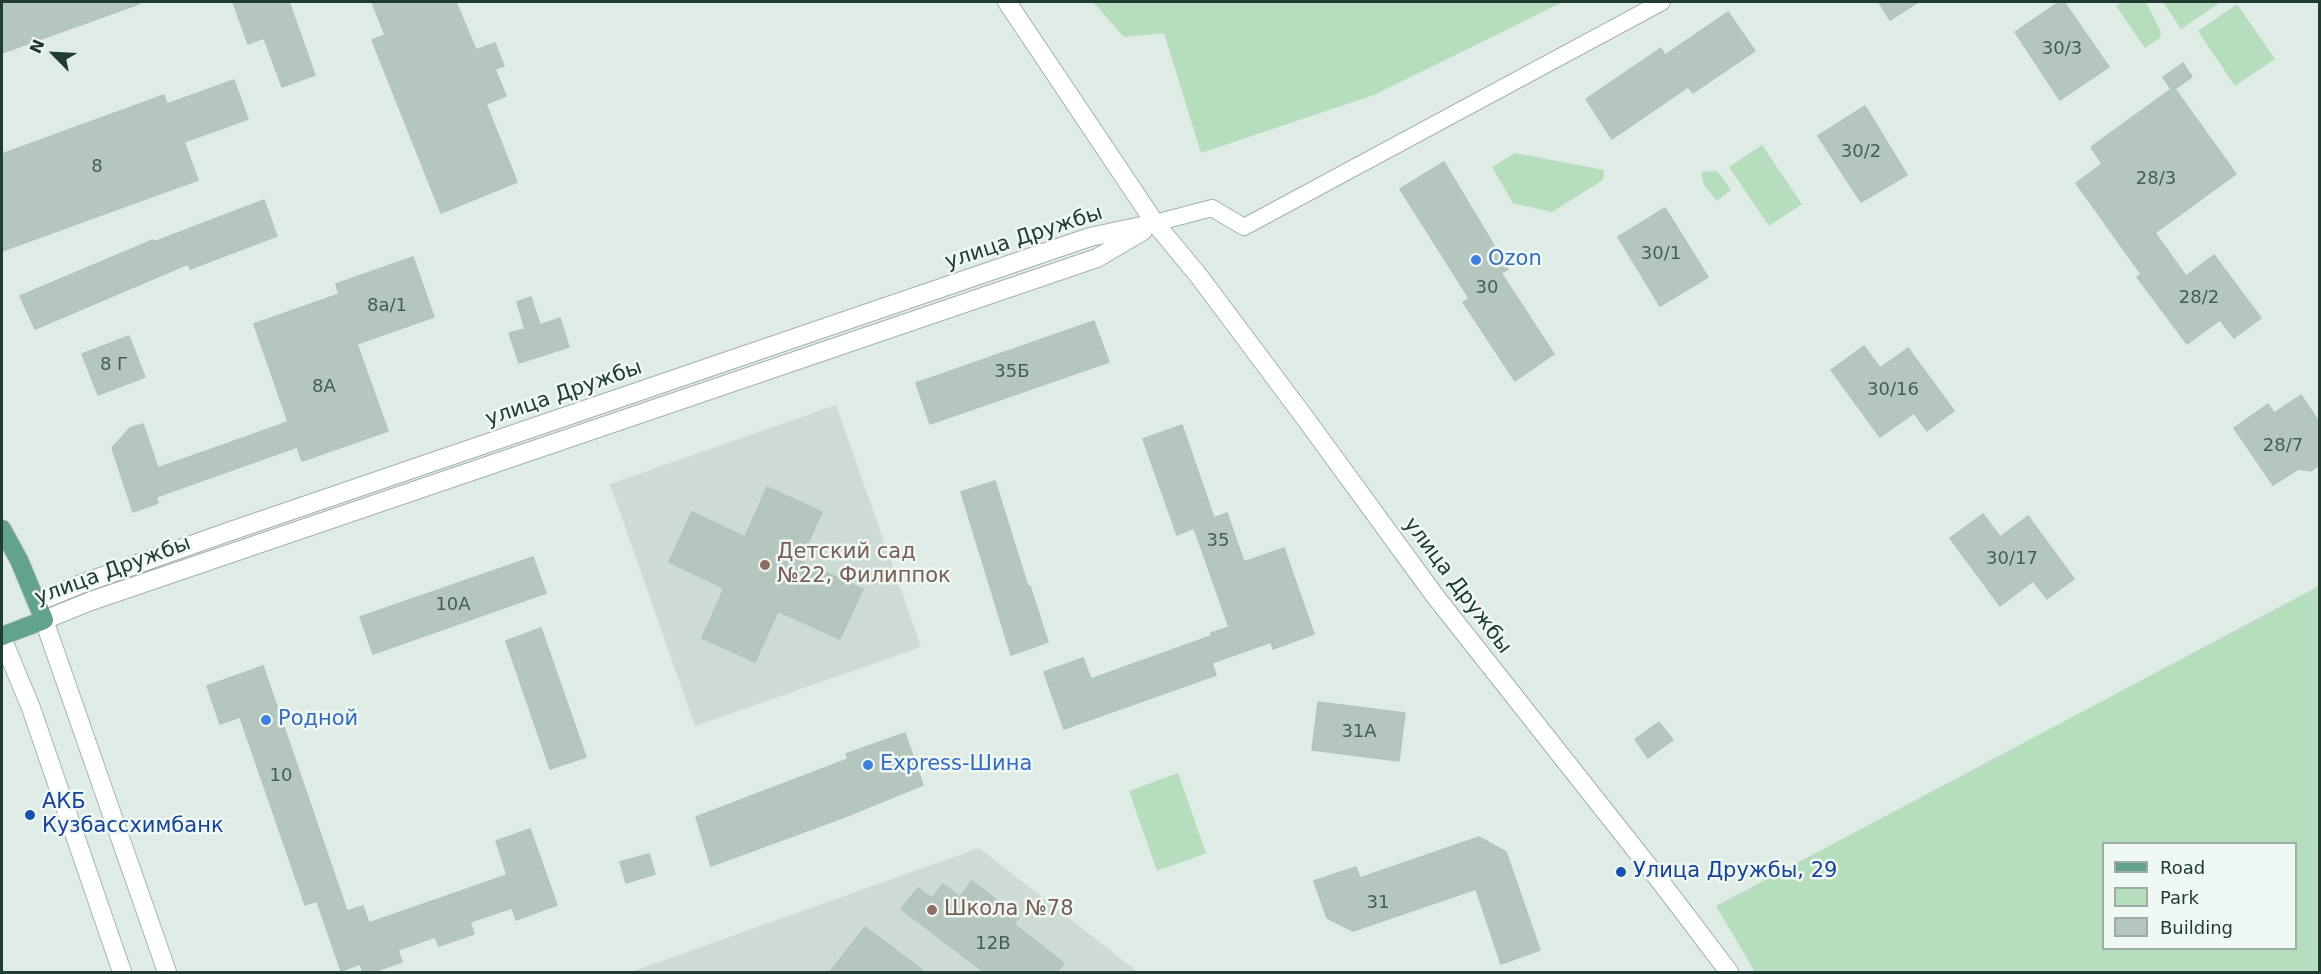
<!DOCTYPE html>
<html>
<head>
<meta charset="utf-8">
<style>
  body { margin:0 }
  #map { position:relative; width:2321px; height:974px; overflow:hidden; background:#dfebe5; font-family:"DejaVu Sans",sans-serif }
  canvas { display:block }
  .frame { position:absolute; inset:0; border:3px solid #203c32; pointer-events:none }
  .legend { position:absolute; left:2102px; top:842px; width:195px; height:108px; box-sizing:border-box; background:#f0f8f3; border:2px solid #9dada6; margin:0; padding:8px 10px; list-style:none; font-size:18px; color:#203c32 }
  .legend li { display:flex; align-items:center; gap:12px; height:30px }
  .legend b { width:30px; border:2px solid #9dada6 }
  .north { position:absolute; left:24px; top:24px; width:60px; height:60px; -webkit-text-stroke:4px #f0f8f3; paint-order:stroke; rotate:294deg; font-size:16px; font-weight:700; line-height:24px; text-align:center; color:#203c32 }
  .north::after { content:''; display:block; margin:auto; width:21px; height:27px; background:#203c32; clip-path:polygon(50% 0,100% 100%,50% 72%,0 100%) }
</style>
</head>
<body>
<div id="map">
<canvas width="2321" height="974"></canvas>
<div class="frame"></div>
<ul class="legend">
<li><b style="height:8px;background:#62a28e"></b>Road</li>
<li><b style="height:16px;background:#b7ddbf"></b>Park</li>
<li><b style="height:16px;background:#b5c6be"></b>Building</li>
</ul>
<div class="north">N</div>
</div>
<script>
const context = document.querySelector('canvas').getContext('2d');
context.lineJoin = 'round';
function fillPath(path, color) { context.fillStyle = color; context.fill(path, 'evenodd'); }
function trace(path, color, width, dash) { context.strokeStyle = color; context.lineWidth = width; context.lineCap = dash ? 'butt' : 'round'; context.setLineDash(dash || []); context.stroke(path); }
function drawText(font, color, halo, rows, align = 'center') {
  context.font = font + ' "DejaVu Sans",sans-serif'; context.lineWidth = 5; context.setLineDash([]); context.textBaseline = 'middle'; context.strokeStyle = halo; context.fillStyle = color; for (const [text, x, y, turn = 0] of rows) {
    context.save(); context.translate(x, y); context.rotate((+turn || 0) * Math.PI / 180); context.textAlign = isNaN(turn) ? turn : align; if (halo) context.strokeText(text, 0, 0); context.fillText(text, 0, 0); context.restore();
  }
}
const built = new Path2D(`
  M836,405L921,647L695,726L610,484Z
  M979,848L1138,972H631Z`);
const green = new Path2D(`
  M1093,2H1563L1374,95L1201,153L1164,33L1124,37Z
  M2122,2H2146L2161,32L2160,38L2145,48L2116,6Z
  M2163,2H2221L2181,29Z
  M2237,4L2275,59L2235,86L2198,31Z
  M1762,145L1802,204L1769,226L1729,167Z
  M1515,153L1604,170L1603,180L1552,212L1513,203L1492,167Z
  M1717,171L1731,190L1717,201L1704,185L1701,172Z
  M2319,586V972H1755L1716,906ZM2104,844H2296V948H2104Z
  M1178,773L1206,853L1157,871L1129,791Z`);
const building = new Path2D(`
  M2,2H139V4L2,53Z
  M233,2H289L315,75L282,87L264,38L248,44Z
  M372,2H456L476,50L495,43L504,66L495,69L506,96L486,104L517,182L441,213L372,40L385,35Z
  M1879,2H1918L1890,20Z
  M2059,2H2064L2109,67L2060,100L2015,32Z
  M1728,12L1755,51L1693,93L1688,87L1612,139L1586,99L1661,48L1665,55Z
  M2183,63L2192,77L2175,89L2236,174L2155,233L2186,276L2214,255L2261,318L2234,338L2220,320L2187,344L2137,277L2141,274L2076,183L2102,164L2091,147L2171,89L2163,77Z
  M234,80L248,119L184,142L198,180L2,251V154L164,95L167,104Z
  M1865,106L1907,175L1861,202L1818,136Z
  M1444,162L1508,269L1501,273L1554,354L1515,381L1463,302L1469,298L1400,189Z
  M264,200L277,236L190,269L188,264L35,329L20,296L153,240L154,242Z
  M1665,208L1708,277L1660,306L1618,237Z
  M413,257L434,317L357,344L388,431L302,461L297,447L156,497L158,503L133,512L112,448L130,428L143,424L158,468L288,422L254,324L339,294L336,284Z
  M531,297L540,325L560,318L569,347L519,363L509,333L525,329L517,302Z
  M1094,321L1109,362L930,424L916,383Z
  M129,336L145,377L98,395L82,354Z
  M1864,346L1880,368L1908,348L1954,411L1927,431L1914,413L1880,437L1831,370Z
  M2301,395L2319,422V465L2311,471L2298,469L2273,485L2234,428L2268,404L2274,413Z
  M1182,425L1214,518L1227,513L1244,562L1284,548L1314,634L1273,649L1271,642L1212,663L1216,675L1064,729L1044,672L1083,658L1091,679L1211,636V633L1229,627L1194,528L1177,535L1143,439Z
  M995,481L1028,587L1030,586L1048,642L1011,655L961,492Z
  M767,487L822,512L800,561L863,589L840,639L778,611L755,662L702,638L724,588L669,562L692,512L745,537Z
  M1983,514L2000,537L2028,516L2074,579L2047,599L2033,581L2000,606L1950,538Z
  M533,557L546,593L373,654L360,617Z
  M541,628L586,757L550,769L506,641Z
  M263,666L347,911L363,906L369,923L507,875L496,841L530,829L557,905L516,920L512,908L470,922L474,934L439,946L435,937L398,950L402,962L373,972H363L360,964L341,971L317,901L305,905L240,717L220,724L207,686Z
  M1318,702L1405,713L1399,761L1312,750Z
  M1659,722L1673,740L1648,758L1635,739Z
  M905,733L923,785L842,818L711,866L696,817L848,759L846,754Z
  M1479,837L1506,852L1540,950L1501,964L1476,889L1353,931L1327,918L1314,881L1356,867L1360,878Z
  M649,854L655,874L626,883L620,862Z
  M972,881L1019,917L1014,924L1064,963L1057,972H984L901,909L918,888L932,898L943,884L960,897Z
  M865,927L925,972H830Z`);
const minor = new Path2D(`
  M1155,223L1212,208L1244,227L1662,2`);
const tertiary = new Path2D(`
  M1007,2L1155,223L1198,275L1305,418L1435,596L1657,877L1729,972
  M37,602L81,584L225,533L1090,237L1155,223
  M44,620L91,601L1097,258L1143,231`);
const secondary = new Path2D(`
  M44,620L167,972
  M2,638L31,708L122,972`);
const primary = new Path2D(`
  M2,529L19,560L44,620L2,636`);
const markers = [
  [1476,260,6,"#3f7fe0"],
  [765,565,6,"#8d6e63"],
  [266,720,6,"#3f7fe0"],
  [868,765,6,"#3f7fe0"],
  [30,815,6,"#1a4fb4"],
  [1621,872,6,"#1a4fb4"],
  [932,910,6,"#8d6e63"]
];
const numberNames = [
  ["30/3",2062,49],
  ["30/2",1861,152],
  ["8",97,167],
  ["28/3",2156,179],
  ["30/1",1661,254],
  ["30",1487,288],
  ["28/2",2199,298],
  ["8а/1",387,306],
  ["8 Г",114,365],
  ["35Б",1012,372],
  ["8А",324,387],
  ["30/16",1893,390],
  ["28/7",2283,446],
  ["35",1218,541],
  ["30/17",2012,559],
  ["10А",453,605],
  ["31А",1359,732],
  ["10",281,776],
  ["31",1378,903],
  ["12В",993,944]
];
const streetNames = [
  ["улица Дружбы",1024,238,-18],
  ["улица Дружбы",564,394,-19],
  ["улица Дружбы",113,571,-20],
  ["улица Дружбы",1457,586,53]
];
const shopNames = [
  ["Ozon",1488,260],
  ["Родной",278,720],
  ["Express-Шина",880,765]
];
const educationNames = [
  ["Детский сад",777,553],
  ["№22, Филиппок",777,577],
  ["Школа №78",944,910]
];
const transitNames = [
  ["АКБ",42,803],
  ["Кузбассхимбанк",42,827],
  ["Улица Дружбы, 29",1633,872]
];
fillPath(built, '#cddbd4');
fillPath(green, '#b7ddbf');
fillPath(building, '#b5c6be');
trace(building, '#b2c5bc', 1.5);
trace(minor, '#a2b3ac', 18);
trace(tertiary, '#a2b3ac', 20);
trace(secondary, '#9eb7ac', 20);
trace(primary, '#c1c8c6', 20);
trace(minor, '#fff', 16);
trace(tertiary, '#fff', 18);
trace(secondary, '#fff', 18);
trace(primary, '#62a28e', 18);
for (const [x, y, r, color] of markers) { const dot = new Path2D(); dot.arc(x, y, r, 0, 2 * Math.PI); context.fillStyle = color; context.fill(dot); trace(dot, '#f0f8f3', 2); }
drawText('18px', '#455e55', null, numberNames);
drawText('21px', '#203c32', '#f0f8f3', streetNames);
drawText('21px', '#366cbe', '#f0f8f3', shopNames, 'left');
drawText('21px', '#785e54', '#f0f8f3', educationNames, 'left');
drawText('21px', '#164399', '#f0f8f3', transitNames, 'left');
</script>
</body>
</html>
